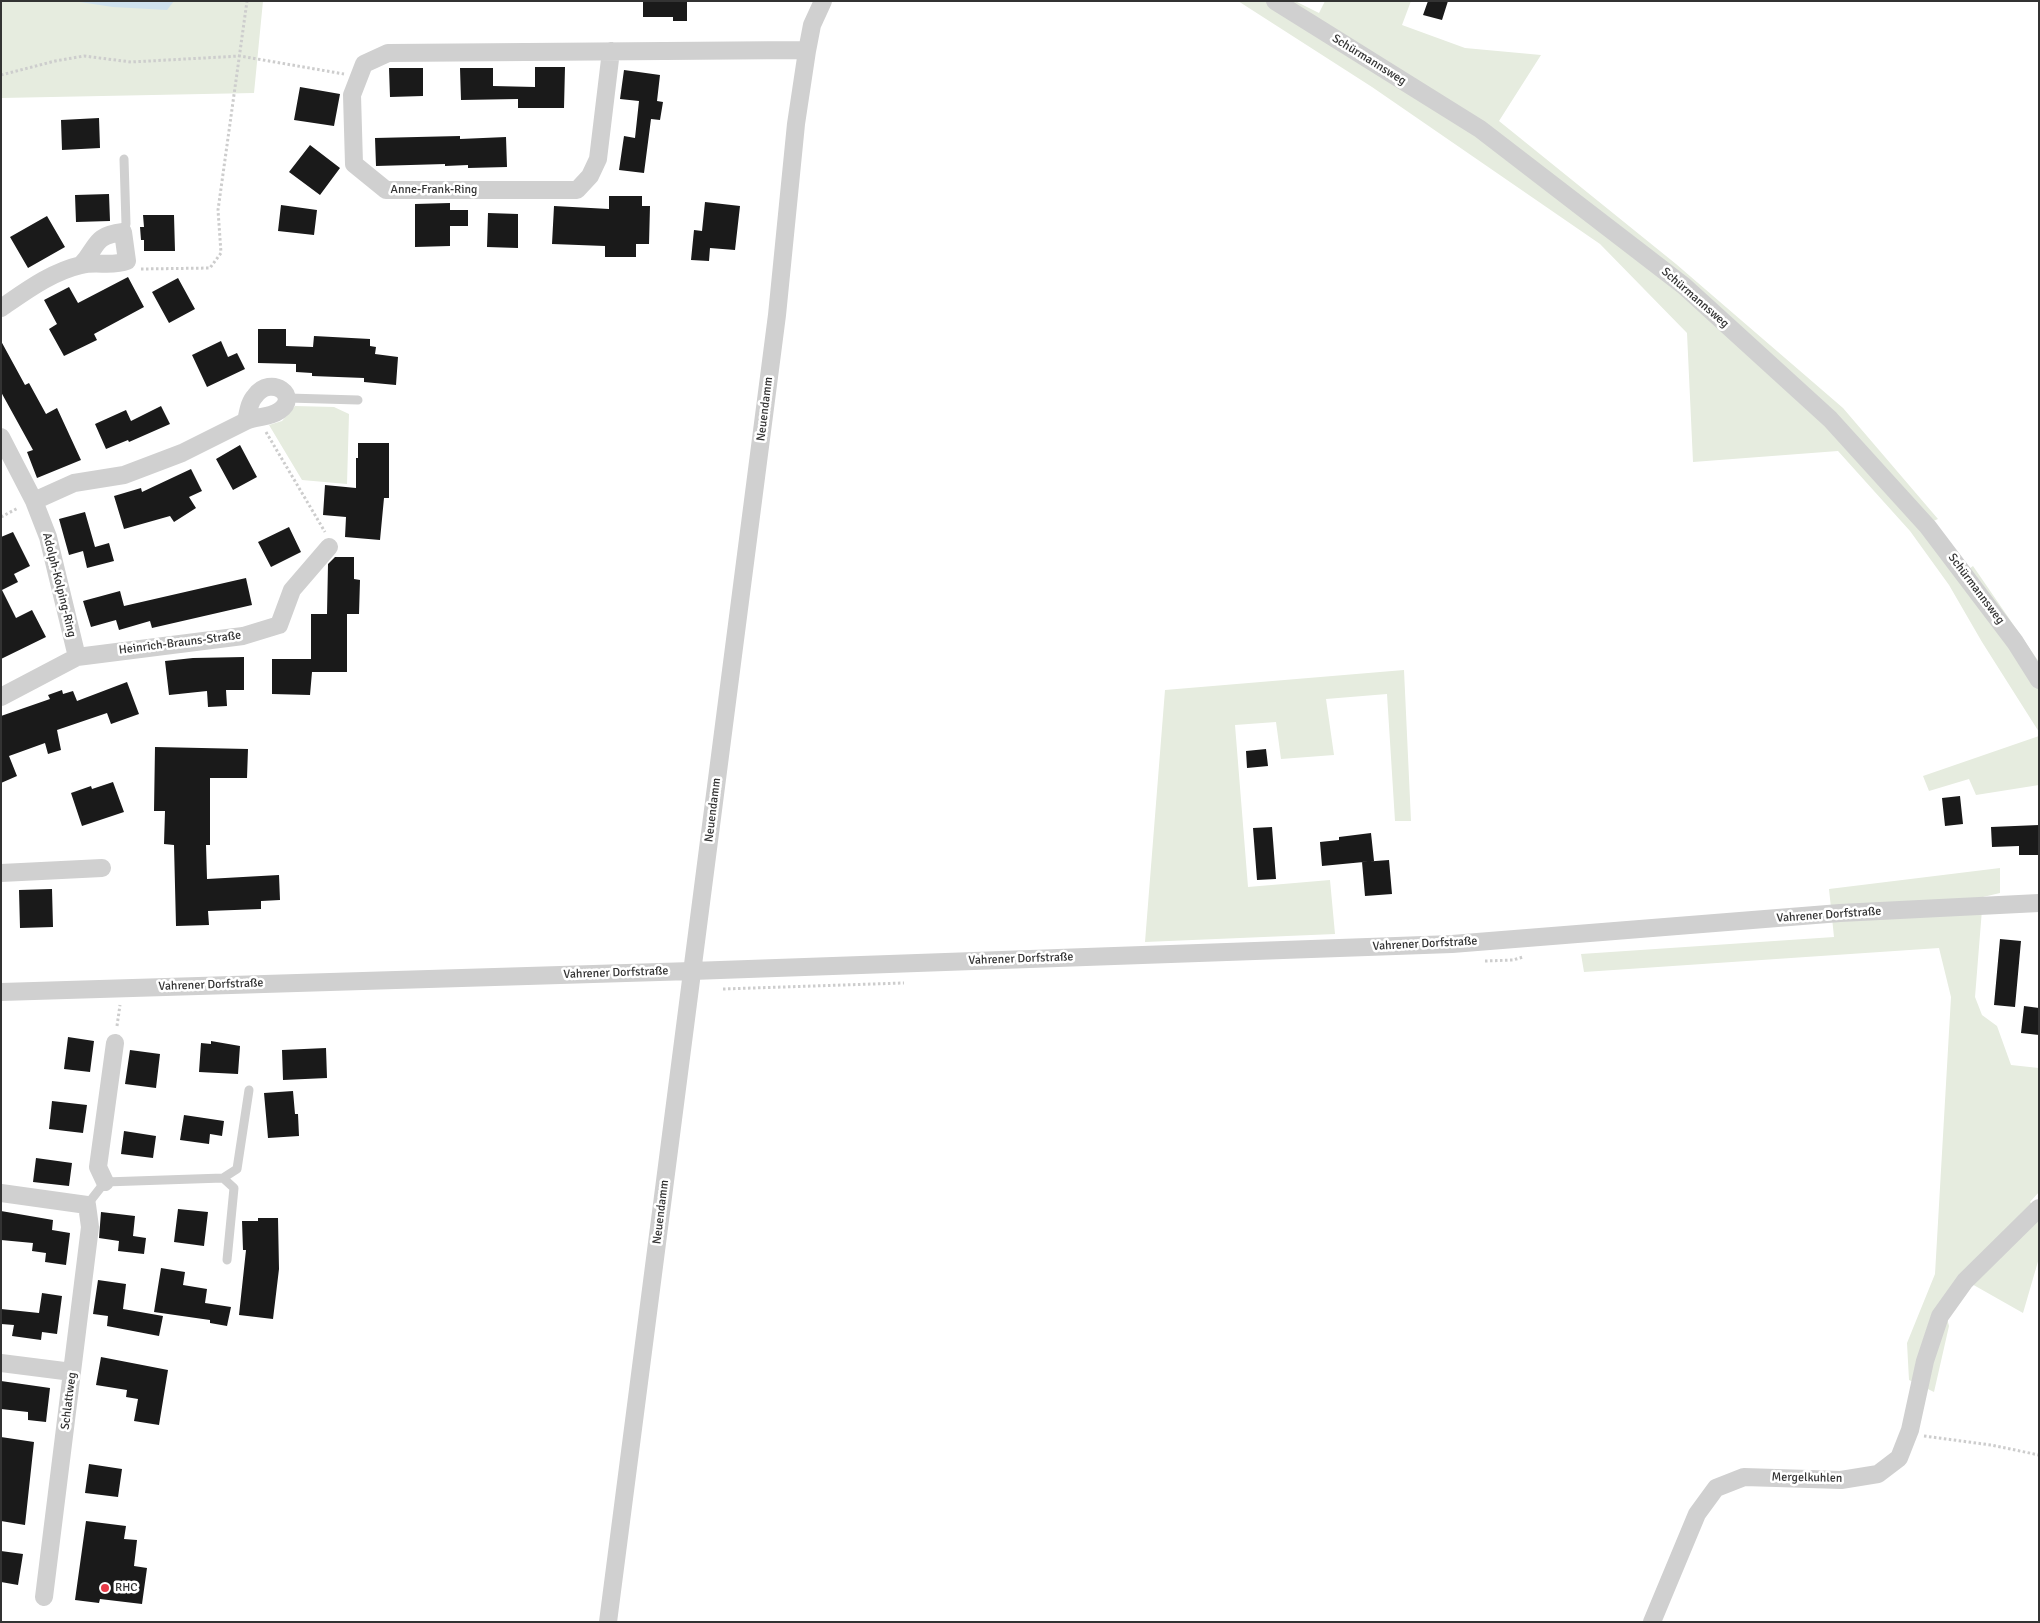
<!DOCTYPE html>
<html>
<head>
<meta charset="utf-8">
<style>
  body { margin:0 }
  #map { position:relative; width:2040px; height:1623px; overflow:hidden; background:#fff; font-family:Signika,sans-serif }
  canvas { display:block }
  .frame { position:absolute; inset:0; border:2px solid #333; pointer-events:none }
</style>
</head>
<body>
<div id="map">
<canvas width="2040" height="1623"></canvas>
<div class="frame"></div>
</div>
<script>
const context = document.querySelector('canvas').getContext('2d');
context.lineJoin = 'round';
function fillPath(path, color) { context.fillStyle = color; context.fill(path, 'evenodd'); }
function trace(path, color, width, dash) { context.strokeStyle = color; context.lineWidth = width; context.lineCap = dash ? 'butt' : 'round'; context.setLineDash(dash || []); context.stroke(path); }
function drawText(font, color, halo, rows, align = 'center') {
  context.font = font + ' Signika,sans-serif'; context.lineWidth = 5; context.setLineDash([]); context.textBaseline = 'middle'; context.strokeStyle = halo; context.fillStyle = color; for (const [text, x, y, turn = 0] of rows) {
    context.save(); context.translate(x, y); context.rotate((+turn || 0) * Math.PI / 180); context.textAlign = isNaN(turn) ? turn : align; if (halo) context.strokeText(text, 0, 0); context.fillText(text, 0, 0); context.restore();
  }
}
const green = new Path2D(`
  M1,1H263L254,93L1,98Z
  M1238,1H1295L1319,13L1325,1H1411L1402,25L1465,48L1541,55L1499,121L1676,264L1843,408L1938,519L1924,525L1959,576L1973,566L2039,662V732L1982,642L1949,585L1910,531L1838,451L1693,462L1687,333L1600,244L1372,87Z
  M295,406L334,407L349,414L347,484L302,480L269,425L282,421Z
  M1404,670L1411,821H1395L1387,694L1326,699L1334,755L1281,759L1276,722L1235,725L1248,887L1330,880L1335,934L1145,942L1165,690Z
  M2039,736V785L1976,795L1969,779L1929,791L1923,776Z
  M2000,868V893L1983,897L1975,997L1982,1015L1997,1026L2011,1065L2039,1068V1192L2030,1202L2039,1211V1258L2023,1313L1963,1279L1944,1307L1949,1326L1934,1392L1909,1380L1907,1343L1935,1274L1951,997L1939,948L1584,972L1581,954L1834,937L1829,889Z`);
const water = new Path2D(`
  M73,1H174L167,10L113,7Z`);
const building = new Path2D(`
  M643,1H687V21H673V17H643Z
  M1428,1H1448L1442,20L1423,15Z
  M535,67H565L564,108H518V99L461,100L460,68H493V86L535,87Z
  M389,68H423V96L390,97Z
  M624,70L660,75L657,101L663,102L660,120L651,119L644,173L619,170L624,136L635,138L639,101L620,99Z
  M300,87L340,94L334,126L294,120Z
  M99,118L100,148L62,150L61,120Z
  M460,136V139L506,137L507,167L468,168V165L445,166V164L376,166L375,138Z
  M310,145L340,168L320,195L289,172Z
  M109,194L110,221L76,222L75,195Z
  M609,196H642V206H650L649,244H636V257H605V246L552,244L554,206L609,209Z
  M705,202L740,206L735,250L710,248L709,261L691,260L694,230L702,231Z
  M450,203V210H468V226H450V246L415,247V204Z
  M281,205L317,210L314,235L278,231Z
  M488,213L518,214V248L487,247Z
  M143,215H174L175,251H144V240H141L140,227H144Z
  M47,216L65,247L28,268L10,237Z
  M128,277L144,307L94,334L97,340L64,356L49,329L57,324L44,300L69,287L78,303Z
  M178,278L195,309L169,323L152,292Z
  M258,329H286V346L313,347L314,336L370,339V346L376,347L375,354L398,357L396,385L364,382V378L312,376V373L296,372V364L258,363Z
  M1,341L25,385L29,383L46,414L57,408L81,460L37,478L27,452L33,450L1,392Z
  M221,341L228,357L237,353L245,369L207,387L192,355Z
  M161,406L170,424L129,442L128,440L106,449L95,424L126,410L131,421Z
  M358,443H389V498H384L380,540L345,537L346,517L323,515L325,485L356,488V458H358Z
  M240,445L257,477L233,490L216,459Z
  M191,469L202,491L189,497L196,508L174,522L170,516L124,529L114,496L141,488L142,492Z
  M85,512L95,547L109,543L114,561L87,568L83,551L69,555L59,519Z
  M289,527L301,552L271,567L258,542Z
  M13,532L30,566L14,574L18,582L2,590L16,618L32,610L46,637L1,659V537Z
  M335,557H354V579L360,580L359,614H347V672H312L310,695L272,694V659H311V614H327L328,564Z
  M246,578L252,605L152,628L150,621L119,630L116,620L91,627L83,601L120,591L124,606Z
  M244,657V690H226L227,706L208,707L207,691L169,695L165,661L193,658Z
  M127,682L139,714L111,724L107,713L57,730L61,750L48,754L45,743L9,756L17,776L1,783V716L50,699L48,695L62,690L63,694L73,691L77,701Z
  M155,747L248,749L247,778H210V845H206L207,879L279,875L280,900L261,901V909L208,911L209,925L176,926L174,845L164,844L165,811H154Z
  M1266,749L1268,766L1247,768L1246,751Z
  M113,782L124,812L82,826L71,793L91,786L92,789Z
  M1960,796L1963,824L1945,826L1942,798Z
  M2039,825V855H2019V846L1992,847L1991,827Z
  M1272,827L1276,879L1257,880L1253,828Z
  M1371,833L1374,861L1322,866L1320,842L1339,840V837Z
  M1389,860L1392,894L1365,896L1362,862Z
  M52,889L53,927L20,928L19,890Z
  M2000,939L2021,941L2015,1007L1994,1005Z
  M2024,1006L2039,1008V1035L2021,1033Z
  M68,1037L94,1041L90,1072L64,1069Z
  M211,1041L240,1046L238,1074L199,1072L201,1043L211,1044Z
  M326,1048L327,1078L283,1080L282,1050Z
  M130,1050L160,1054L156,1088L125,1084Z
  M293,1091L295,1114H298L299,1136L268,1138L264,1093Z
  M52,1101L87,1105L83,1133L49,1129Z
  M184,1115L224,1121L222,1136L210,1134L209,1144L180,1140Z
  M124,1131L156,1136L153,1158L121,1154Z
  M36,1158L72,1163L69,1186L33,1182Z
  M178,1209L208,1212L204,1246L174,1242Z
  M1,1211L53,1220L52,1230L70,1233L66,1265L45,1262L46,1253L32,1251L33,1243L1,1240Z
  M101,1212L135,1216L133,1236L146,1238L144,1254L118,1251L119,1241L99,1238Z
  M258,1218H278L279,1269L273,1319L239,1315L246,1250H243L242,1221H258Z
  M161,1268L185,1272L183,1285L207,1289L205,1303L231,1307L227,1326L210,1323V1320L154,1312Z
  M98,1280L126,1284L123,1309L163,1316L159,1336L107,1326L108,1316L93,1314Z
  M42,1293L62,1296L57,1334L42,1332L41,1340L12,1336L14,1325L1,1324V1309L39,1313Z
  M101,1357L168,1370L159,1425L134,1421L138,1399L126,1397L127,1390L96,1385Z
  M1,1381L50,1388L46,1422L28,1420V1412L1,1409Z
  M1,1437L34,1442L25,1525L1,1521Z
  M89,1464L122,1469L118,1497L85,1493Z
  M86,1521L126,1526L124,1539L137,1540L134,1566L147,1568L142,1604L100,1599L99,1603L75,1600Z
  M1,1551L23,1554L18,1585L1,1582Z`);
const path = new Path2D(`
  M1,75L55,61L84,56L131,62L240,56L344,74
  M141,269L210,268L221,253L218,210L247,1
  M266,432L325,532
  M1,517L18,508
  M1485,961L1513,960L1523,957
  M723,989L904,983
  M117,1026L120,1005
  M1924,1436L1991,1445L2039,1455`);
const service = new Path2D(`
  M123,232L126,224L124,159
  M288,398L358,400
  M223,1178L234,1188L227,1260
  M87,1205L105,1182L223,1178L237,1169L249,1090`);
const minor = new Path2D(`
  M1275,1L1480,129L1684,286L1830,419L1928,527L2015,642L2039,680
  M611,51L598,159L590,176L577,190H386L354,164L352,95L364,64L388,53L802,50L807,51
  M1,308C26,291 51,272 81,265C96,261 112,267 127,261L123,232C92,236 99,246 81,265
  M1,437L34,501L48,537L77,657L1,697
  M34,501L74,483L124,475L182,453L246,421C256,416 269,418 279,411C301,396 271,374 255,396C249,402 248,413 246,421
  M77,657L243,636L279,625L292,590L329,547
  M1,873L102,868
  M1,992L692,971L1452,944L1840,913L2039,903
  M105,1182L98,1167L115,1043
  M1,1193L87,1205L90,1227L44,1597
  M1,1363L72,1372
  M608,1622L777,315L796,124L807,51L812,25L823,1
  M1652,1622L1697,1514L1716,1488L1744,1477L1841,1480L1878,1474L1899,1458L1910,1430L1925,1361L1940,1316L1965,1281L2039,1208`);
const markers = [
  [105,1588,5,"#e63946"]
];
const streetNames = [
  ["Schürmannsweg",1369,60,32],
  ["Anne-Frank-Ring",434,190],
  ["Schürmannsweg",1695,298,41],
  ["Neuendamm",765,409,-83],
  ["Adolph-Kolping-Ring",59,585,76],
  ["Schürmannsweg",1976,589,53],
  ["Heinrich-Brauns-Straße",180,643,-7],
  ["Neuendamm",713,810,-83],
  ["Vahrener Dorfstraße",1829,915,-4],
  ["Vahrener Dorfstraße",1425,944,-3],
  ["Vahrener Dorfstraße",1021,959,-2],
  ["Vahrener Dorfstraße",616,973,-2],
  ["Vahrener Dorfstraße",211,985,-2],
  ["Neuendamm",661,1212,-83],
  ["Schlattweg",69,1401,-83],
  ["Mergelkuhlen",1807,1478,1]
];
const poiNames = [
  ["RHC",115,1588]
];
fillPath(green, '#e6ecdf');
fillPath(water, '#cfe2ee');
fillPath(building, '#1a1a1a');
trace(path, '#cdcdcd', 3, [2.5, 2.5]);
trace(service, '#d0d0d0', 9);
trace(minor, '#d0d0d0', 18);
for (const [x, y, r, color] of markers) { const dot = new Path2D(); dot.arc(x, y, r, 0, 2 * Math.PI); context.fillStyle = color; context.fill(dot); trace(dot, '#fff', 2); }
drawText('12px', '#333', '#fff', streetNames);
drawText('12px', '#333', '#fff', poiNames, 'left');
</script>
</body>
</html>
